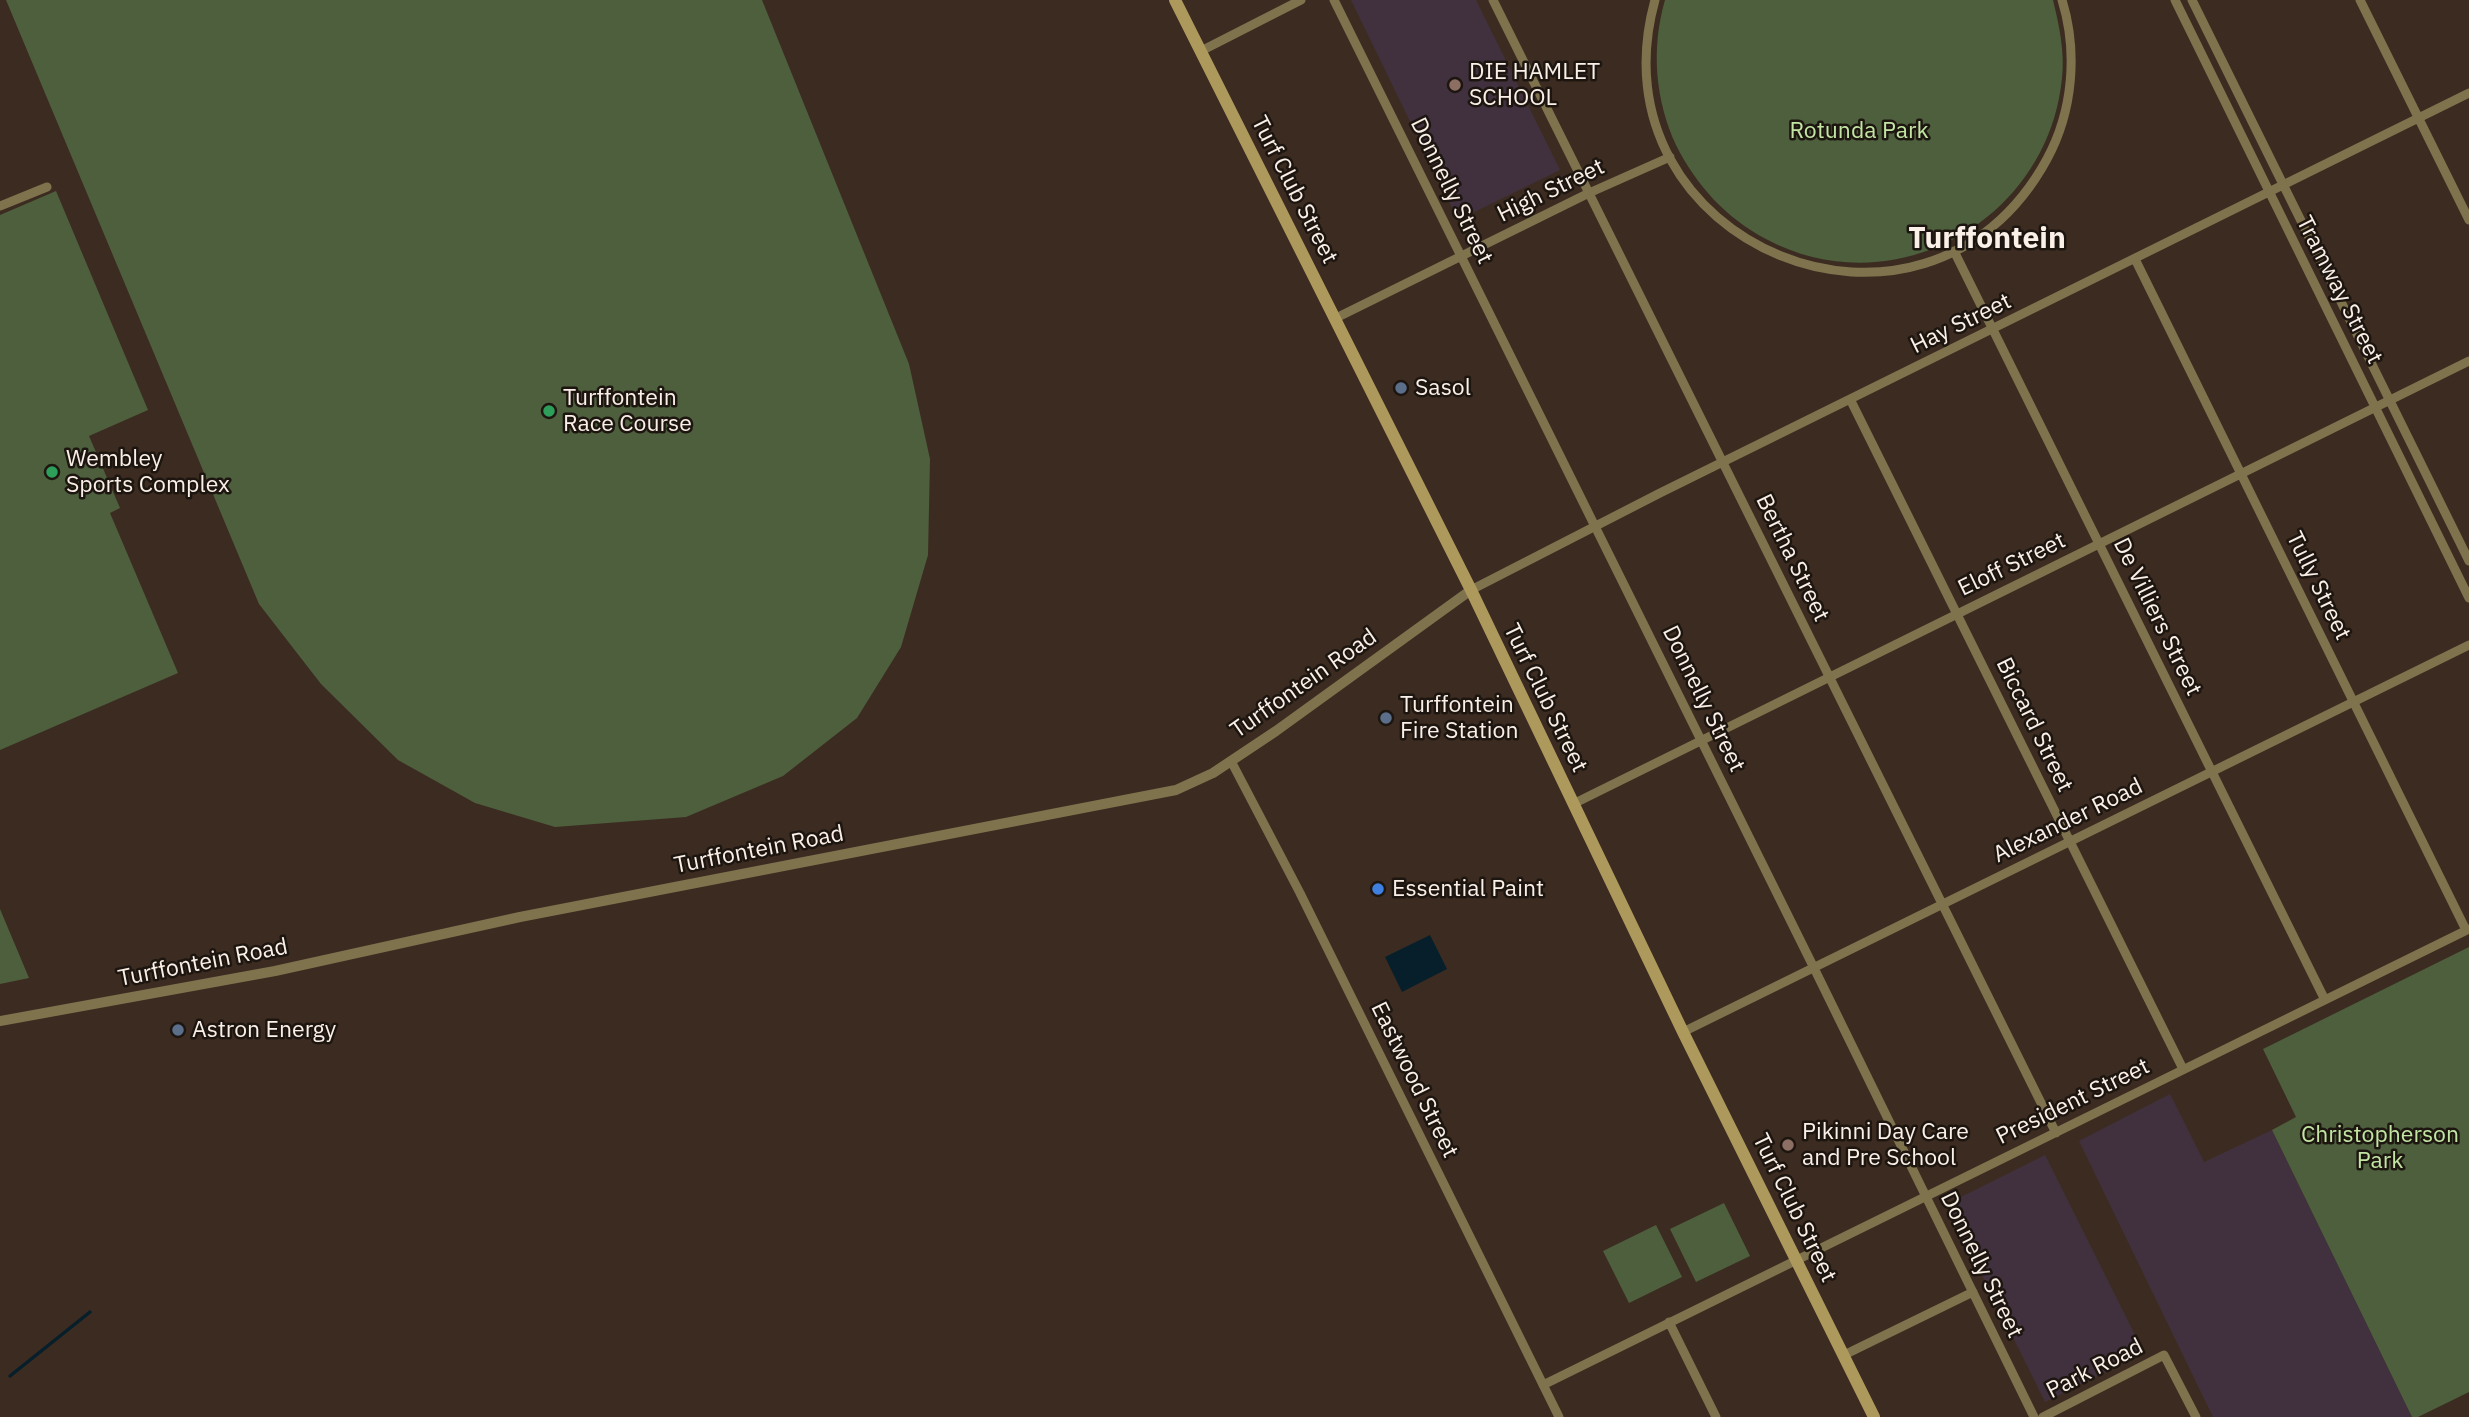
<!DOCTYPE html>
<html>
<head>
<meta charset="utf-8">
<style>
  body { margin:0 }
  canvas { display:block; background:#3c2b20 }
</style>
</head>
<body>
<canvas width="2469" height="1417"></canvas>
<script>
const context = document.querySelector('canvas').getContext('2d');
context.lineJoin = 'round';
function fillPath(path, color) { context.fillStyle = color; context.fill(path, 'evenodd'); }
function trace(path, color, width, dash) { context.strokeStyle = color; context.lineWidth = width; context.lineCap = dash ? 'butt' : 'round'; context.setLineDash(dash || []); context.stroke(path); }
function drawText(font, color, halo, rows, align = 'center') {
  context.font = font + ' "IBM Plex Sans",sans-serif'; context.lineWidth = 5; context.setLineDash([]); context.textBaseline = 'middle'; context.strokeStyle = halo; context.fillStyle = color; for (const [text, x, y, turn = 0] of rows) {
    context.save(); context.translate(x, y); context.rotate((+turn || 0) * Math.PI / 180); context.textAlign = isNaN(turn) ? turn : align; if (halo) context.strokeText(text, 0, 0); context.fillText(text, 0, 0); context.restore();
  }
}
const education = new Path2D(`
  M1351,0H1476L1560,170L1458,220Z
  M2170,1094L2204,1162L2272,1130L2412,1417H2213L2079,1141Z
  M2045,1155L2144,1353L2045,1402L1947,1204Z`);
const green = new Path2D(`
  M6,0H762L909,364L930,459L928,555L901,647L857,718L783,776L686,817L555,827L475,803L398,760L321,684L259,604Z
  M1665,0H2053C2059,25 2065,52 2062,78C2048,221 1893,307 1766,239C1726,218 1696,185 1676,145C1655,100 1651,48 1665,0Z
  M56,191L148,410L89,436L120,508L110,513L178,673L0,750V215Z
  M0,909L29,978L0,984Z
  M2469,947V1392L2418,1417H2412L2272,1130L2296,1117L2263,1049Z
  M1724,1203L1750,1256L1696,1282L1670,1229Z
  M1656,1225L1682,1277L1629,1303L1603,1251Z`);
const water = new Path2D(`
  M1430,935L1447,969L1402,992L1385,957Z`);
const stream = new Path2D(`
  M10,1376L90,1312`);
const minor = new Path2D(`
  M1334,0L1814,968L2034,1417
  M1493,0L2056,1133
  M1655,0C1587,244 1925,384 2047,159C2073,111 2078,52 2062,0
  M2175,0L2469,598
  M2192,0L2469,561
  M2360,0L2469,220
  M1201,51L1301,0
  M0,206L47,187
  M1954,251L2325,1000
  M2135,259L2466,930
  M1336,318L1589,193L1670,157
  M1850,399L2183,1069
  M1471,590L1660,493L2469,93
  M1231,761L1300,893L1559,1417
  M1573,804L2469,361
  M1683,1032L2469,645
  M1669,1322L1716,1417
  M1844,1355L1973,1292
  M1543,1385L2469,929
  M2043,1417L2164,1355L2196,1417`);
const tertiary = new Path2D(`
  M0,1021L275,971L520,917L1176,790L1213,773L1276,731L1471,590`);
const secondary = new Path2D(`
  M1175,0L1471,590L1683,1032L1874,1417`);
const markers = [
  [1455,85,7,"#8d6e63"],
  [1401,388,7,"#5c6f8a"],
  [549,411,7,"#2e9e5b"],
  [52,472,7,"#2e9e5b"],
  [1386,718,7,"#5c6f8a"],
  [1378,889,7,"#3f7fe0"],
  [178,1030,7,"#5c6f8a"],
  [1788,1145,7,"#8d6e63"]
];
const poiNames = [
  ["DIE HAMLET",1469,72],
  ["SCHOOL",1469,98],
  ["Sasol",1415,388],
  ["Turffontein",563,398],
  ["Race Course",563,424],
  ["Wembley",66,459],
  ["Sports Complex",66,485],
  ["Turffontein",1400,705],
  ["Fire Station",1400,731],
  ["Essential Paint",1392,889],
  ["Astron Energy",192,1030],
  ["Pikinni Day Care",1802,1132],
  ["and Pre School",1802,1158]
];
const parkNames = [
  ["Rotunda Park",1859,131],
  ["Christopherson",2380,1135],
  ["Park",2380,1161]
];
const streetNames = [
  ["Turf Club Street",1294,190,63],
  ["Donnelly Street",1451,191,64],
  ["High Street",1551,191,-26],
  ["Tramway Street",2339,290,63],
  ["Hay Street",1961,324,-26],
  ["Bertha Street",1792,558,64],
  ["Eloff Street",2012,565,-26],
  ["Tully Street",2318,586,64],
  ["De Villiers Street",2157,617,64],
  ["Turffontein Road",1304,684,-35],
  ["Turf Club Street",1545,698,64],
  ["Donnelly Street",1703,699,64],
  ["Biccard Street",2034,725,64],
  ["Alexander Road",2068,821,-26],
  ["Turffontein Road",759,850,-11],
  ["Turffontein Road",203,963,-11],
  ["Eastwood Street",1414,1080,64],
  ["President Street",2073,1102,-26],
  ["Turf Club Street",1794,1208,64],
  ["Donnelly Street",1981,1265,64],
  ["Park Road",2095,1369,-27]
];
const districtNames = [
  ["Turffontein",1987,239]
];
fillPath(education, '#41313e');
fillPath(green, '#4d5f3d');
fillPath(water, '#061f2b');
trace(stream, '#061f2b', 3.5);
trace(minor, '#7f734e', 9);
trace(tertiary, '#7f734e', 10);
trace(secondary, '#ad995c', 12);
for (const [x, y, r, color] of markers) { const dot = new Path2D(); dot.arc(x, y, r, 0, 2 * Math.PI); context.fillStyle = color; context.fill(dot); trace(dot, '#1d1610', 2.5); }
drawText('23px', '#fbf0e8', '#1d1610', poiNames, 'left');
drawText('23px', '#c2e5a3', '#1d1610', parkNames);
drawText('23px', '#fbf0e8', '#1d1610', streetNames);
drawText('bold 30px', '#fbf0e8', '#1d1610', districtNames);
</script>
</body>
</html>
